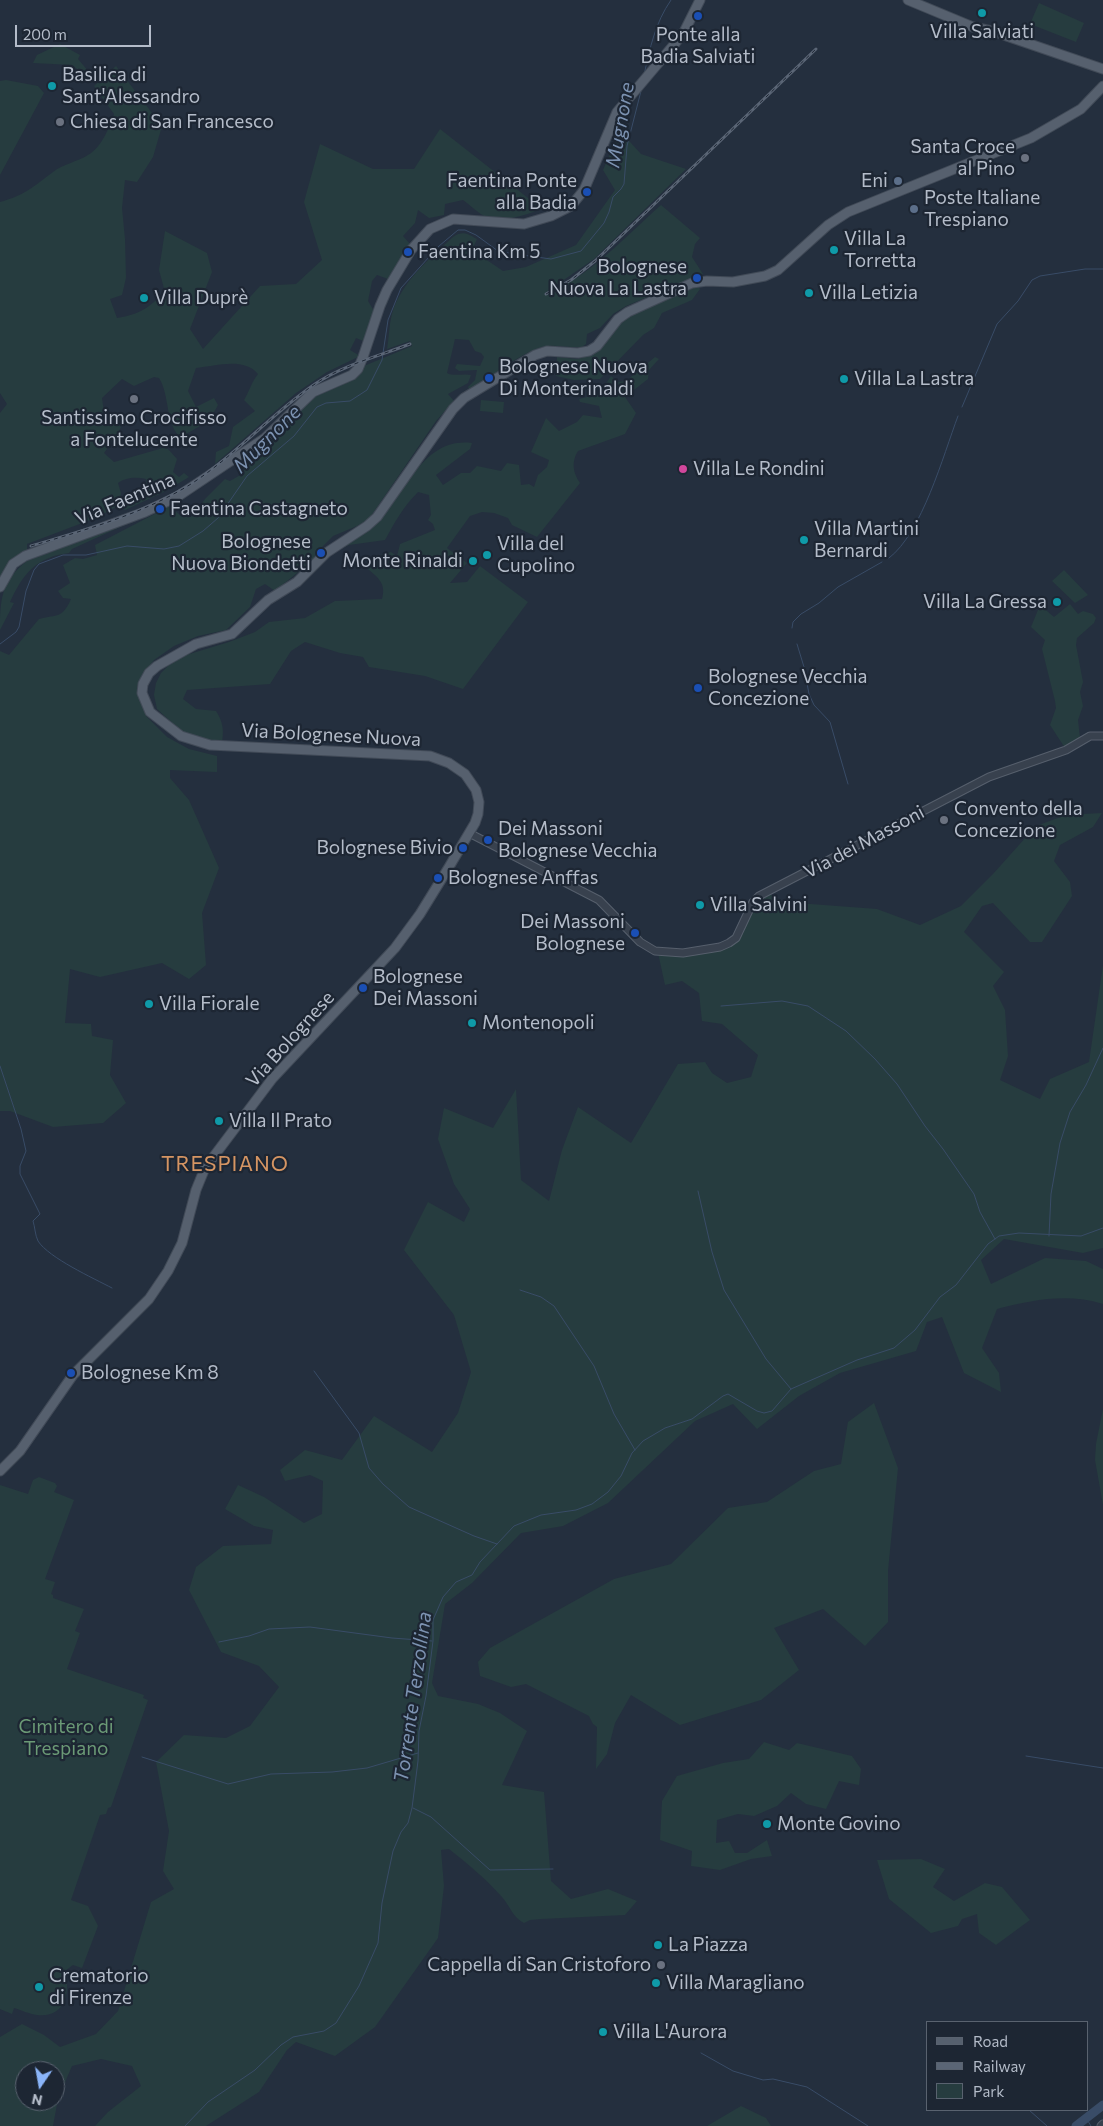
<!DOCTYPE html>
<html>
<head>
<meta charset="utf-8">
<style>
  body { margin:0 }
  #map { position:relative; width:1103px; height:2126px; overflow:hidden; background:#242f3e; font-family:Commissioner,sans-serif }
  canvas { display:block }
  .legend { position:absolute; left:926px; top:2021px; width:162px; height:90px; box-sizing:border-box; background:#1d2633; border:1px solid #59626f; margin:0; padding:6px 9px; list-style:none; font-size:15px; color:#b4bcc9 }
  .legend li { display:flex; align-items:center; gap:10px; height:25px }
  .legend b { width:25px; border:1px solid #59626f }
  .north { position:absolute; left:15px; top:2061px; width:50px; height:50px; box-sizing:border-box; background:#1d2633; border:1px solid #59626f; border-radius:50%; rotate:192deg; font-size:14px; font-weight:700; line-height:20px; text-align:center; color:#b4bcc9 }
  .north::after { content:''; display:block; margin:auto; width:18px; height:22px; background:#8ab4f8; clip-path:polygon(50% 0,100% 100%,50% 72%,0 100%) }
  .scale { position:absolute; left:15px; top:25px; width:136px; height:22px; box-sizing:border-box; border:2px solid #b4bcc9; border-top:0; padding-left:6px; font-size:15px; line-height:18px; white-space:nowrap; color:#b4bcc9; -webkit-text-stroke:4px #1d2633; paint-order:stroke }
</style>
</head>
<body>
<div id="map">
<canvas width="1103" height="2126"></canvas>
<ul class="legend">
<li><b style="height:6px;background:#56606e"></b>Road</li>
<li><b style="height:6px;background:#5a6575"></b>Railway</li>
<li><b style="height:14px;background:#263c3f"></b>Park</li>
</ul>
<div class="north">N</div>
<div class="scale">200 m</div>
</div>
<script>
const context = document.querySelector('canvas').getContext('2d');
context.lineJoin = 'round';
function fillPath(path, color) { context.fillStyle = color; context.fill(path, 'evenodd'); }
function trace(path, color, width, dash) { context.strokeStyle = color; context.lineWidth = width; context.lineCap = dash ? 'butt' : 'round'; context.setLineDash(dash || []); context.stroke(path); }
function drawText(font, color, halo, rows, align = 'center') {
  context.font = font + ' Commissioner,sans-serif'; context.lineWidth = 4.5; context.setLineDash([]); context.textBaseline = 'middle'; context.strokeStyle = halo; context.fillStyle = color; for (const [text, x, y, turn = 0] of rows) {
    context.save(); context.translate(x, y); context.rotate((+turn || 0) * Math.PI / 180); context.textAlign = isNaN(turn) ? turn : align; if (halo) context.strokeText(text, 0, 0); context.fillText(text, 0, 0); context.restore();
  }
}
const green = new Path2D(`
  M1039,3L1084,23L1076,42L1030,24Z
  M60,44L80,55L78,59L89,72L86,76L72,65L33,63L37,55Z
  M116,66L162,126L153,157L137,182L125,180L122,208L125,239L126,278L122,295L110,299L117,318C141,314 148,308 165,292L159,270L165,231L207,253L212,272L190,329L203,349L260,286L296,284L322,260L304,202L320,144L373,169H414L440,129L542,209C524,215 505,223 486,217C479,214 470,205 463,200L445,204L444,215L429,218L418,210L415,223L403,236L410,244L388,279L377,275L372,281L368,301L374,311L366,342L356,338L350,350L360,356L327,372L296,393L215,464L216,452L229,446L233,427L255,411L244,400C250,390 251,383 258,374C244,357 216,366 196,368L188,391L196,407L214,398L218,405C210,422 196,429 180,437C165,423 170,395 159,378L154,377L134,386L122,379L102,398L104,412L121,427L117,435L104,453L114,462L163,448L168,449L177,459L173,472L179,477L184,473L189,477L166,491L125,510L123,508L147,493L146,479C137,477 126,477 118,483L121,493L119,505L98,517L27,544V551L13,559L0,577V413L7,404L0,393V202C25,195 33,187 53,172C63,164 77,162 88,155C102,147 109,128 114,114L94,86Z
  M6,80L38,86L44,93L0,175V81Z
  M620,131L641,154L686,169L594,259L545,293L546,295C591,275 625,237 661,205L700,238L695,244L692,257L703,274L626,306L613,314L600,328L587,334L586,344L582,347C571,348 558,345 547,346C525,349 489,378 470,391L468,387L475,380L477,370L459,371L455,368L457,364L480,366L484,357L481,353L475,351L469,340L455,339L447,373C454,377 463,373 471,375L468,383L448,394L454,401L436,421L369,519L357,526L333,536L317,552L313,560L275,591L265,584L256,589L250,607L226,630L198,636L174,646L154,660L142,675L140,693L146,716L167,737L189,749L217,756V772L170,770V778L189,800L219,868L202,913L206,965L189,979L162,963L100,977L70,969L65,1023L91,1024L92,1036L113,1040L110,1075L126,1103L103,1123L53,1127L10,1111H0V651L9,655L39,619C58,614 62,619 71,599L63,598L58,591L70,583L63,565L75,558L83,559L97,555L95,545L170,506L181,516L191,517L205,499L225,479L230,481L242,474L252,455L282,432L312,398L342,385L355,377L364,366L412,346L410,341L387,349C389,338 389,325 392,314C401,282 430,258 453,237C463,230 468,234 477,239L472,250L503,271L526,267L576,245L615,190L603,170Z
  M698,286L700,289L692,300L662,313L654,328L643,335L600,379L574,380L556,376L557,357L578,359L590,355L627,317Z
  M655,357L659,359L649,370L648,379L625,397L636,413L625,434L578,451C571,462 573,473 580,483L537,537L512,525L508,518L494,513L482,512L470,516L447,548L467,563L450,583L467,582L480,566L528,602L463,689L425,676L369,667L363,657L340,653L305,642L291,651L270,684L187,690L183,699L196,709L216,711C223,722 224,730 222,743L199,739L180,730L157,709L154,695L156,683L161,673L168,666L183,656L229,642L255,632L269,622L305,618L335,601L382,599C387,582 376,576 364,566C370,557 380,555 391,552L397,556L400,544L435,530L433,524L428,520L431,515L429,495L418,492C403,507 395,522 385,540L349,545L333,552C348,539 363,537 377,523C406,494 422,437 472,443L470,449L436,475L443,485L461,473H470L477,466L501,471L507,463L519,465L521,485L529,484L534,487L538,475L547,467L549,460L531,452L546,418L559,431L577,422L583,415L602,418L599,406L580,402L579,399L599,394L611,376L618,382L626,381Z
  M481,400L504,402L503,413L480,411Z
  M131,522L72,549L69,553C36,557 23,574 10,602L14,603L0,630C0,600 1,581 27,561Z
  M1064,570L1088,595L1075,603L1052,581Z
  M1070,604L1078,614L1083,611L1093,614L1096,618L1094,623L1077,638L1076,645L1083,682L1080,692L1083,706L1078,720L1080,738L1065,748L1050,725L1056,708L1055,701L1042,649L1045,640L1031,627L1040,605L1054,617Z
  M1102,813L1093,827L1060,845L1054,861L1070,882L1072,896L1042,942H1030L993,903L982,906L964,932L1004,972L993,986L1005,1010L1008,1056L1000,1080L1040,1099L1050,1079L1089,1062L1103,965V1248L1083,1253L1004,1239L981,1260L991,1284L1045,1258L1086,1261L1103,1269V1304C1067,1293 1033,1300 997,1309L982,1348L999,1373L1001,1392L964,1373L942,1317L927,1322L916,1351L840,1373L799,1396L757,1429L733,1404L695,1421L608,1503L563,1526L521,1533L472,1583L445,1604L432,1683L438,1696L478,1704L500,1713L527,1731L502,1785L544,1792L551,1881L571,1899L608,1889L637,1901L625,1915L541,1919L530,1920L524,1923C513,1918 510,1906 502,1897C486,1879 468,1864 449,1849L441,1850L444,1886L438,1938L375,2027L335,2056L296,2042L287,2050L259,2092L206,2126H95L108,2112L141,2086L132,2066L101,2059L72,2066L58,2099L53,2126H0V2037L22,2024L44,2035L60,2047L96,2034L118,2011L151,1902L174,1889L163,1871L169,1831L156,1762L184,1735L226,1738L250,1726L279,1687L259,1666L221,1652L189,1590L196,1567L223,1546L271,1544L273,1530L254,1526L225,1509L238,1485L264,1497L304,1523L322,1514L323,1481L310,1475L285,1481L280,1470L305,1450L342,1460L374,1416L432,1452L458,1413L471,1372L454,1315L404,1250L428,1202L464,1222L470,1209L454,1184L438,1139L444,1108L493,1128L516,1089L521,1180L549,1201L562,1150L578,1107L631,1143L678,1064L705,1062L712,1073L727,1083L751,1077L758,1055L722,1024L702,1021L699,993L682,981L665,985L658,953L688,956L736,943L754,909L769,894L784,902L877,909L920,925L961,906L993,874L1036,826L1066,815ZM25,2071H55V2101H25Z
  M874,1403L898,1468L888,1571V1622L865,1646L823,1609L774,1628L799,1670L761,1700L680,1725L631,1695L615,1723L607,1754L596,1769L597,1727L593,1724L589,1716L526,1684L511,1687L480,1676L478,1662L490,1648L614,1579L671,1564L728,1508L767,1502L814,1471L841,1464L848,1422Z
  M1103,1409V1505L1095,1460L1096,1444Z
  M39,1477L55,1483L57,1486L54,1492L74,1500L45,1579L55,1582L51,1594L53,1595V1598L84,1609L75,1631L80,1633L67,1669L144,1695L143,1698L148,1700L111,1807L108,1808L106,1814L100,1815L71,1900L88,1906L98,1926L82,1968L73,1965L65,1971C71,1993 65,2018 37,2015C29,2014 21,2010 14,2008L12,2014L0,2009V1485L28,1494L33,1480Z
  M764,1742L789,1750L797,1743L852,1756L861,1769L859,1785L839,1781L826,1809L806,1804L791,1793L777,1806L754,1816L738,1814L717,1820L716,1843L729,1841L735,1853H747L767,1840L772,1856L751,1859L720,1870L691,1866L692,1851L660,1840L662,1801L677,1776L723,1763L749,1759Z
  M921,1859L945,1869L933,1887L954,1901L985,1883L1002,1887L1030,1920L996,1945L979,1933L977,1914L962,1919L958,1926L931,1933L889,1899L877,1860Z
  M741,2106L766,2118L771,2126H707Z`);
const stream = new Path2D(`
  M644,75C650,48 655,23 671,0
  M962,407L997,324L1018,301L1032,280L1040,276L1085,269H1103
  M889,558C922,533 943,456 958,416
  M792,628L793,622L801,614L819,603L838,587L882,562
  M0,644L16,632L19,627L26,591L34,570L39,564L63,555H86L127,546L164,549L179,546L203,531L218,518L247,476L294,436L317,407L326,403L350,401L367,390L382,360L388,320L401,288L439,246L458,230H465L476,235L498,251L515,254L551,259L581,251L604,223L609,212L613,197L621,189L624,184L627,146L641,91
  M797,644L804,667L809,694L814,705L830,722L848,784
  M721,1006L782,1001L808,1006L846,1031L875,1059L897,1084L925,1126L943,1149L974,1194L980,1212L995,1239
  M0,1066L21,1129L26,1151L20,1166V1174L40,1214L33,1221C35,1227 35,1235 38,1241C49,1258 93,1278 112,1288
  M698,1191L712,1252L724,1290L766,1359L791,1389
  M1049,1236L1051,1194L1060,1143L1070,1112L1086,1085L1103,1048
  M520,1290L541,1297L554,1306L594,1366L614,1414L635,1450
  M314,1371L359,1433L369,1468L383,1484L409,1507L474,1536L497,1544
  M219,1642L249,1636L269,1629L310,1627L392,1638L432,1641
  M1026,1756L1103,1768
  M142,1757L228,1784L271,1774L332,1772L367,1768L418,1753
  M413,1808L431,1817L490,1870L553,1869
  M701,2053L733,2071L763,2080L773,2079L807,2087L868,2126
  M1029,2110L1047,2126
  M1086,2118L1091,2126
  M185,2126L208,2102L255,2070L281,2045L293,2037L324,2031L336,2023L359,1986L378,1943L382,1903L393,1851L401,1832L408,1823L412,1808L418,1761L419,1731L426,1696L433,1641V1620L443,1597L456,1582L472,1575L480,1562L514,1526L541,1515L576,1510L592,1504L608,1492L621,1476L632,1453L643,1441L665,1428L692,1419L723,1396L728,1394L757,1411L764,1413L772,1411L791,1389L857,1360L894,1348L915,1330L940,1297L956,1285L988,1244L999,1236L1019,1233L1081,1236L1103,1228`);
const river = new Path2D(`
  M1076,2126L1103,2105`);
const tertiary = new Path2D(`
  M469,833L599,900L640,942L655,951L683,953L720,947L729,943L736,938L753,902L759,896L989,777L1066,750L1090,736H1103
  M1101,2126L1103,2124`);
const primary = new Path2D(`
  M908,0L973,27L992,31L1103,69
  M0,587L13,564L25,556L145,512L177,497L265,438L313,392L352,375L358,369L363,357L380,306L387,290L411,250L430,229L453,219L524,224L551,216L571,206L584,190L617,112L683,34L700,0
  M0,1471L20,1451L73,1375L149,1299L168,1271L182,1243L196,1190L205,1168L272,1079L395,948L420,914L449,867L475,823L478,814L479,802L476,790L465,774L449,763L430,756L210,745L181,736L150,712L142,693L143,684L149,673L157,666L196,644L232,634L268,600L297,582L326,553L367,526L377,517L453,409L464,398L535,355L547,351L578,353L589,351L597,346L618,319L628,312L692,283L707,281L733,282L765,276L778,270L828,225L848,212L1031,138L1081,109L1103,86`);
const rail = new Path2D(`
  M546,294L571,280L595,261L816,49
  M31,546C85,530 143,514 191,484C236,455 271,414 315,384C343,365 379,356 410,344`);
const markers = [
  [982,13,5,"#0f9aa8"],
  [698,16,5,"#1a4fb4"],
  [52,86,5,"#0f9aa8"],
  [60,122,5,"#6b7280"],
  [1025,158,5,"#6b7280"],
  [898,181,5,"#5c6f8a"],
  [587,192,5,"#1a4fb4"],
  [914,209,5,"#5c6f8a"],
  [834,250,5,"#0f9aa8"],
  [408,252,5,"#1a4fb4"],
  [697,278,5,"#1a4fb4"],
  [809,293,5,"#0f9aa8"],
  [144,298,5,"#0f9aa8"],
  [489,378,5,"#1a4fb4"],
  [844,379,5,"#0f9aa8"],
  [134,399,5,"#6b7280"],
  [683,469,5,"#d1479c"],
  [160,509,5,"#1a4fb4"],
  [804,540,5,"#0f9aa8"],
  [321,553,5,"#1a4fb4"],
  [487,555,5,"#0f9aa8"],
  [473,561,5,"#0f9aa8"],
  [1057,602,5,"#0f9aa8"],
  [698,688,5,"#1a4fb4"],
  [944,820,5,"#6b7280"],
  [488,840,5,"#1a4fb4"],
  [463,848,5,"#1a4fb4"],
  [438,878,5,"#1a4fb4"],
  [700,905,5,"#0f9aa8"],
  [635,933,5,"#1a4fb4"],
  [363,988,5,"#1a4fb4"],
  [149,1004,5,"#0f9aa8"],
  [472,1023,5,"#0f9aa8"],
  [219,1121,5,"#0f9aa8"],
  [71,1373,5,"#1a4fb4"],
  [767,1824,5,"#0f9aa8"],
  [658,1945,5,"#0f9aa8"],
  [661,1965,5,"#6b7280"],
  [656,1983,5,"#0f9aa8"],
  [39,1987,5,"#0f9aa8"],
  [603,2032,5,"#0f9aa8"]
];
const poiNames = [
  ["Villa Salviati",982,32,"center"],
  ["Ponte alla",698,35,"center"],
  ["Badia Salviati",698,57,"center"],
  ["Basilica di",62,75],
  ["Sant'Alessandro",62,97],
  ["Chiesa di San Francesco",70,122],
  ["Santa Croce",1015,147,"right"],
  ["al Pino",1015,169,"right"],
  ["Faentina Ponte",577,181,"right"],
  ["alla Badia",577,203,"right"],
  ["Eni",888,181,"right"],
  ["Poste Italiane",924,198],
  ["Trespiano",924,220],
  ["Villa La",844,239],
  ["Torretta",844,261],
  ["Faentina Km 5",418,252],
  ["Bolognese",687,267,"right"],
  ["Nuova La Lastra",687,289,"right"],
  ["Villa Letizia",819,293],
  ["Villa Duprè",154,298],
  ["Bolognese Nuova",499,367],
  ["Di Monterinaldi",499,389],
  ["Villa La Lastra",854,379],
  ["Santissimo Crocifisso",134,418,"center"],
  ["a Fontelucente",134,440,"center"],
  ["Villa Le Rondini",693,469],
  ["Faentina Castagneto",170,509],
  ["Villa Martini",814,529],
  ["Bernardi",814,551],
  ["Bolognese",311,542,"right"],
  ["Nuova Biondetti",311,564,"right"],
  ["Villa del",497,544],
  ["Cupolino",497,566],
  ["Monte Rinaldi",463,561,"right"],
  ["Villa La Gressa",1047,602,"right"],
  ["Bolognese Vecchia",708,677],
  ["Concezione",708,699],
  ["Convento della",954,809],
  ["Concezione",954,831],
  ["Dei Massoni",498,829],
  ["Bolognese Vecchia",498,851],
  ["Bolognese Bivio",453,848,"right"],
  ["Bolognese Anffas",448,878],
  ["Villa Salvini",710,905],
  ["Dei Massoni",625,922,"right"],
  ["Bolognese",625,944,"right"],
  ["Bolognese",373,977],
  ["Dei Massoni",373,999],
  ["Villa Fiorale",159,1004],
  ["Montenopoli",482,1023],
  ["Villa Il Prato",229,1121],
  ["Bolognese Km 8",81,1373],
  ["Monte Govino",777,1824],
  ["La Piazza",668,1945],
  ["Cappella di San Cristoforo",651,1965,"right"],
  ["Crematorio",49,1976],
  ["di Firenze",49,1998],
  ["Villa Maragliano",666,1983],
  ["Villa L'Aurora",613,2032]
];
const streetNames = [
  ["Via Faentina",125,499,-23],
  ["Via Bolognese Nuova",331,735,3],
  ["Via dei Massoni",864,842,-28],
  ["Via Bolognese",290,1039,-48]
];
const parkNames = [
  ["Cimitero di",66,1727],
  ["Trespiano",66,1749]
];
const waterNames = [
  ["Mugnone",620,125,-80],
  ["Mugnone",267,439,-45],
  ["Torrente Terzollina",413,1697,-82]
];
const quarterNames = [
  ["TRESPIANO",225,1164]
];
fillPath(green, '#263c3f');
trace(stream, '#394c67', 1);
trace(river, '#394c67', 9);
trace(tertiary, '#565f6c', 9);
trace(primary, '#414a57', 11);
trace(tertiary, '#38414e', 7);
trace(primary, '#56606e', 9);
trace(rail, '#5a6575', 3);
trace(rail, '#1d2633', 1, [4]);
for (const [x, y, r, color] of markers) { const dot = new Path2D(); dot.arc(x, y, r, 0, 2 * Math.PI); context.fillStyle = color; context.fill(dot); trace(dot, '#1d2633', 2); }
drawText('19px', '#b4bcc9', '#1d2633', poiNames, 'left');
drawText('19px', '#b4bcc9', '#1d2633', streetNames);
drawText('19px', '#6b9a76', '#1d2633', parkNames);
drawText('italic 20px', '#7c92b1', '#1d2633', waterNames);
context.letterSpacing = '1px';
drawText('21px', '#d59563', '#1d2633', quarterNames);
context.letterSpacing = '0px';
</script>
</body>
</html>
